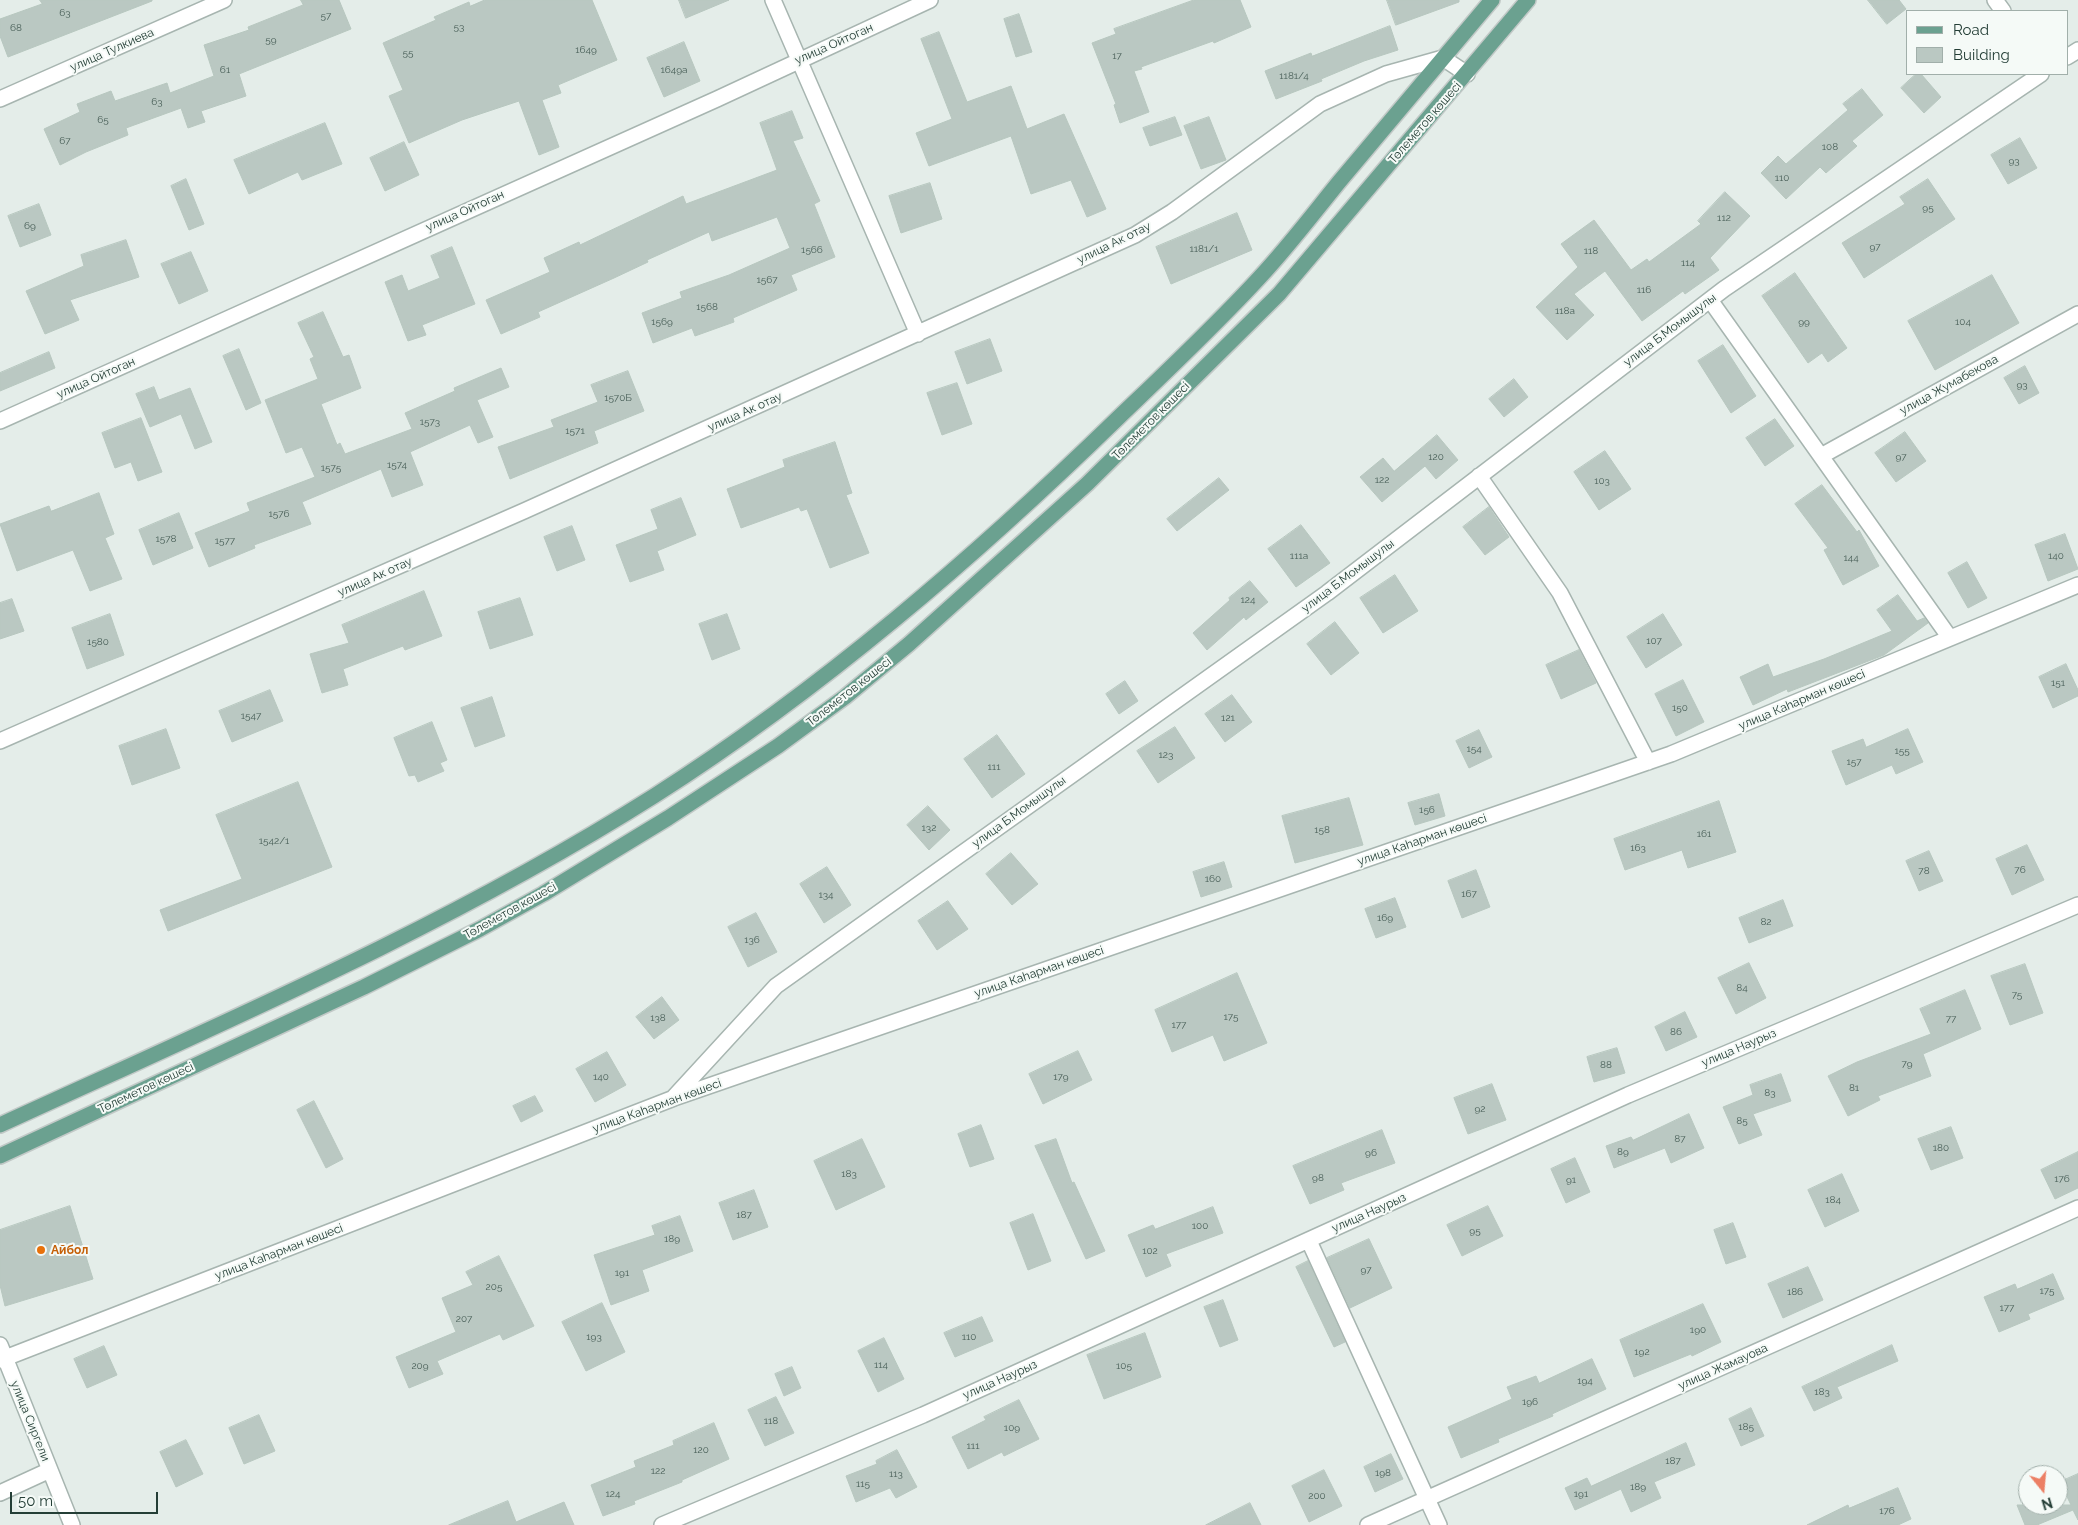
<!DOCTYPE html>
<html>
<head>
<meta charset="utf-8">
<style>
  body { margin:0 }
  #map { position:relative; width:2078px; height:1525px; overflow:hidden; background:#e4ede9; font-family:Raleway,sans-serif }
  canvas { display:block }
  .legend { position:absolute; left:1906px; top:10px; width:162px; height:65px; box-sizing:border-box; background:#f5faf7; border:1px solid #a1afaa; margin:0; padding:6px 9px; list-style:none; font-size:15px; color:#243e36 }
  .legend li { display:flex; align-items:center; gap:10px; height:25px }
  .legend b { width:25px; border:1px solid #a1afaa }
  .north { position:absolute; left:2018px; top:1465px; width:50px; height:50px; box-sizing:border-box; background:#f5faf7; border:1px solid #a1afaa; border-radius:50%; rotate:163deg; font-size:14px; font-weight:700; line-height:20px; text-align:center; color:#243e36 }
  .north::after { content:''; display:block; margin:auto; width:18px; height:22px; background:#ec7f64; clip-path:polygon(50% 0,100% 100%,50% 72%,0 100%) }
  .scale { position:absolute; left:10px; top:1492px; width:148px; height:22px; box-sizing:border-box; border:2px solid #243e36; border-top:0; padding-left:6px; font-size:15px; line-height:18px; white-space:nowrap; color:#243e36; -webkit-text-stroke:4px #f5faf7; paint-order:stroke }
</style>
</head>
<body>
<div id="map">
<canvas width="2078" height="1525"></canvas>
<ul class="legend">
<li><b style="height:6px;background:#6ba190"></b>Road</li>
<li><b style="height:14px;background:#bac8c2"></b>Building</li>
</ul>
<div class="north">N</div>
<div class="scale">50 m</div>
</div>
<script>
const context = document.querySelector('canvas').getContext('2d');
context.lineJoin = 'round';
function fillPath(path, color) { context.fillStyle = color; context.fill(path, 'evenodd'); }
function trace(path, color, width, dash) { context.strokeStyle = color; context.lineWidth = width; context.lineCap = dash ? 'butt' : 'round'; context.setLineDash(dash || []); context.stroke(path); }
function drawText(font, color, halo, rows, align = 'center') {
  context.font = font + ' Raleway,sans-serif'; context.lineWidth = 4; context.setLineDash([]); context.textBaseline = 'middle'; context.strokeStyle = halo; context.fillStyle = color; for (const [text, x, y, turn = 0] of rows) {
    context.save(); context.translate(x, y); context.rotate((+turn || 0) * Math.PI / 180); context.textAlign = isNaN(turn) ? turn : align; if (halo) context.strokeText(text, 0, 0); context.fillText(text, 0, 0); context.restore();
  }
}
const building = new Path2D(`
  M40,0H152V1L8,57L0,36V19L42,4Z
  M301,0H339L351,29L239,74L246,96L201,111L205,122L188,128L181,108L126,128L128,135L86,152L60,165L44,129L80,112L77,104L111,91L115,101L167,83L170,93L214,76L204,45L249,30L248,27L303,5Z
  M485,0H592L617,60L558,85L561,93L542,100L559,147L539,155L519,101L462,120L409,143L389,96L403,90L383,43L436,20L434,17L469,2L470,6Z
  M679,0H729L686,18Z
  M1194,0H1240L1251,27L1214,43L1213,41L1141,67L1142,69L1134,71L1149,112L1120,123L1114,105L1116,104L1092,43L1116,34L1114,29Z
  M1387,0H1459V2L1396,25Z
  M1868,0H1899L1906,9L1887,24Z
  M1019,14L1032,52L1016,57L1004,19Z
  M1390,26L1398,50L1364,61L1321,79L1322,81L1276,99L1265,71L1311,53L1312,56Z
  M939,32L967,102L1011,86L1027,129L1064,114L1106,209L1087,217L1071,180L1031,194L1011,136L929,166L916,133L952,119L921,39Z
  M684,42L700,81L664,97L647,58Z
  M1916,74H1921L1941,97L1924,113L1901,88Z
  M1862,89L1883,115L1852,141L1857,146L1826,173L1820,167L1786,199L1761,173L1778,156L1786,164L1848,110L1843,104Z
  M792,111L803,138L793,141L820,201L814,204L835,257L791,275L797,290L733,318L734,322L695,336L692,328L653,343L642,313L682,298L680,292L729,275L790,248L777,217L712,241L709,232L647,260L648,262L614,278L538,312L540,317L501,334L486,300L550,272L544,258L579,242L580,245L683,196L686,204L777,170L760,123Z
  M1175,117L1182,135L1150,146L1143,128Z
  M1209,117L1226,160L1201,169L1184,126Z
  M325,123L342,164L302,180L298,172L249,194L234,160Z
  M2020,138L2037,168L2008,184L1991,155Z
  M404,142L419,175L385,191L370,158Z
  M186,179L204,224L189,230L171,186Z
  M1928,179L1955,219L1864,278L1842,243L1905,204L1900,197Z
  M930,183L942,219L901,233L889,196Z
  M1725,192L1750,216L1710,258L1719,270L1685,294L1683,291L1642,321L1605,271L1574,294L1594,315L1567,340L1536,307L1578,267L1561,244L1594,220L1631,270L1647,259L1649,262L1701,224L1698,221Z
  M39,204L51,235L20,247L8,216Z
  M1237,213L1252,250L1171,284L1156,247Z
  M126,240L139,277L70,300L79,320L45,334L26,291L84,266L81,255Z
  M452,247L475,304L422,325L426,335L408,341L385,282L402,275L408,291L440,278L431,256Z
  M191,252L208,291L179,304L161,264Z
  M1795,273L1847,348L1828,362L1822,353L1808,363L1762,296Z
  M1992,275L2019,323L1935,370L1908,321Z
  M323,312L343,357L349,355L361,388L321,404L337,445L340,443L345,454L412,429L405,413L455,391L454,388L501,368L509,387L477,400L493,437L478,443L470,425L410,452L423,485L392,497L381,469L302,502L311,524L254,545L255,548L209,567L195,533L250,511L247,503L315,477L302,447L286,453L265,400L318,379L310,359L314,357L298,323Z
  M990,339L1002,371L967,384L955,352Z
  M1723,345L1756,396L1731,413L1698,361Z
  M239,349L261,403L246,410L223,356Z
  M49,352L55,368L0,391V373Z
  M2025,366L2039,393L2019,404L2004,378Z
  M628,371L644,411L594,431L598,443L510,479L498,447L554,427L551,420L598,402L591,385Z
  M1514,379L1528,397L1504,417L1489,399Z
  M957,383L972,424L942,435L927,393Z
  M154,387L159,400L190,388L212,442L195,449L181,414L150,427L136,394Z
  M141,418L162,472L138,481L131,462L115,468L102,433Z
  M1775,419L1794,446L1765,466L1746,438Z
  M1905,432L1926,461L1896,482L1875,453Z
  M1437,435L1458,460L1436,479L1425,466L1382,502L1360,477L1383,458L1394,471Z
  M835,442L852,493L846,495L869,553L830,568L807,509L801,511L799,507L741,528L727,489L785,467L783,460Z
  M1605,451L1631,489L1599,510L1574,472Z
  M1219,478L1229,490L1177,531L1167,519Z
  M1822,485L1857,532L1859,530L1879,566L1843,585L1824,550L1828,548L1795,504Z
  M99,493L114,534L105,538L122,579L90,591L73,550L17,571L0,524L49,506L51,511Z
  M681,498L696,535L657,551L664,570L630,582L616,545L658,529L651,510Z
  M1489,507L1509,537L1485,555L1463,527Z
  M179,513L193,548L153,565L139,530Z
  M1301,525L1330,563L1296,587L1268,549Z
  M572,526L585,560L557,571L544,537Z
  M2065,534L2078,569L2048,581L2035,545Z
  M1967,562L1987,598L1968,608L1948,573Z
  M1395,575L1418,611L1383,633L1360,598Z
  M1250,581L1268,602L1246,620L1244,617L1207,650L1193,633L1230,600L1229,598Z
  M424,591L442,636L405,650L403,646L343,669L348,685L322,693L310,654L349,643L342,625Z
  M1898,595L1917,621L1924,618L1928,623L1884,655L1788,692L1787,689L1753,705L1740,677L1768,664L1773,677L1824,659L1892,631L1877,610Z
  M520,598L533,635L490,649L478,612Z
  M12,599L24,631L0,639V603Z
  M110,614L124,655L87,669L72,628Z
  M727,614L740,649L712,660L699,624Z
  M1663,614L1682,645L1646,668L1627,637Z
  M1335,622L1359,653L1331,675L1307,644Z
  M1579,650L1596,683L1561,699L1546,665Z
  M2066,664L2078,690V696L2053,708L2039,677Z
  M1683,680L1704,722L1676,736L1655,694Z
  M1125,681L1138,701L1119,714L1106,694Z
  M270,690L283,721L232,742L219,711Z
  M1232,695L1252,722L1225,742L1205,714Z
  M492,697L505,736L475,747L461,708Z
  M432,722L447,760L440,763L444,771L418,782L415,775L409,776L394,738Z
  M1175,727L1195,758L1158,783L1137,751Z
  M166,729L180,768L132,785L119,746Z
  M1908,729L1923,762L1896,774L1892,765L1846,785L1832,751L1863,739L1866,747Z
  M1479,730L1492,757L1469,768L1456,741Z
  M997,735L1025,774L992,798L964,759Z
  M298,782L332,867L168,931L160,910L242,879L216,815Z
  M1439,794L1445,816L1415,825L1408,803Z
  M1349,798L1363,845L1295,863L1282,816Z
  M1719,801L1736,852L1688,868L1682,850L1625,870L1614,839Z
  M928,806L950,830L929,850L907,825Z
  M2027,845L2044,880L2012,895L1996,859Z
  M1929,851L1943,881L1919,891L1906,861Z
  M1011,853L1038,884L1012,905L986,874Z
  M1224,862L1232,887L1201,897L1193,872Z
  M827,867L851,905L824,923L800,884Z
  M1476,870L1490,907L1462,918L1448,881Z
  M1395,898L1406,927L1376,938L1365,909Z
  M1783,900L1793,926L1749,943L1739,918Z
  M948,901L968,929L937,950L918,921Z
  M756,913L777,952L748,967L728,927Z
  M1749,963L1766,998L1736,1014L1718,978Z
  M2025,964L2043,1013L2010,1025L1991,976Z
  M1237,973L1267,1043L1224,1061L1213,1035L1172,1052L1155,1010Z
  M1965,990L1981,1029L1923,1054L1931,1076L1878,1096L1880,1100L1848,1116L1828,1076L1857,1062L1931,1034L1920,1009Z
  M662,997L679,1020L654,1039L636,1017Z
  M1685,1012L1697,1037L1666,1051L1655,1027Z
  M1617,1048L1625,1073L1594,1082L1587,1057Z
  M1078,1051L1092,1080L1043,1104L1029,1074Z
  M607,1052L626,1085L595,1102L576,1069Z
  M1781,1074L1791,1101L1753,1114L1762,1135L1739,1144L1723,1107L1753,1095L1750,1085Z
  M1492,1084L1506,1120L1468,1134L1454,1098Z
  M535,1096L543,1111L521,1122L513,1106Z
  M314,1101L343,1159L326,1168L297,1110Z
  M1689,1114L1704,1148L1671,1163L1665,1148L1614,1168L1606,1146L1631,1137L1633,1140Z
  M981,1125L994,1159L970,1167L958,1134Z
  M1951,1127L1963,1158L1931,1170L1918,1139Z
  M1382,1130L1395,1163L1341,1183L1344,1190L1310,1204L1293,1166Z
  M862,1139L885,1187L836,1210L814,1161Z
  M1056,1139L1072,1183L1074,1182L1105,1251L1086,1259L1035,1146Z
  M2078,1152V1188L2055,1199L2041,1170Z
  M1575,1158L1590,1192L1566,1203L1551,1169Z
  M1842,1174L1859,1211L1825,1227L1808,1190Z
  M754,1190L768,1227L733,1240L719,1203Z
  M70,1206L93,1279L5,1306L0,1285V1230Z
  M1488,1206L1503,1236L1462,1256L1447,1225Z
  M1213,1207L1223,1233L1166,1254L1171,1266L1146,1277L1128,1235L1153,1225L1155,1229Z
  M1033,1214L1051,1261L1028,1270L1010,1223Z
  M680,1216L693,1251L642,1270L649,1291L611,1305L594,1255L655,1235L652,1226Z
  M1733,1223L1746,1257L1726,1264L1714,1230Z
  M1369,1239L1392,1288L1350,1308L1327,1258Z
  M499,1256L534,1326L503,1340L500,1334L437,1361L443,1374L409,1388L396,1357L456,1332L442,1298L473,1285L466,1272Z
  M1308,1261L1345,1342L1334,1347L1296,1267Z
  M1808,1267L1823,1300L1783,1318L1768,1284Z
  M2053,1274L2064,1299L2028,1314L2030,1319L1999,1332L1984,1297L2015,1284L2017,1289Z
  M1223,1300L1238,1340L1220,1347L1204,1307Z
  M602,1303L625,1352L586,1371L562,1322Z
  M1703,1304L1721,1342L1692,1356L1691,1354L1634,1377L1620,1340Z
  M982,1317L993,1341L955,1357L944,1333Z
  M1145,1333L1161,1377L1104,1399L1087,1355Z
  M884,1338L904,1379L878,1392L858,1351Z
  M1892,1345L1898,1361L1837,1387L1842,1398L1814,1411L1802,1387Z
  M104,1346L117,1375L87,1388L74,1359Z
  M1592,1359L1606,1389L1552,1414L1553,1416L1498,1439L1499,1442L1461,1458L1448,1427L1512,1399L1507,1387L1536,1376L1539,1383Z
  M792,1367L801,1388L784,1396L775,1374Z
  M776,1397L794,1433L765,1446L748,1410Z
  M1019,1400L1039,1439L1004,1456L1002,1452L968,1469L952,1437L986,1420L984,1417Z
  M1751,1408L1764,1436L1741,1446L1729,1419Z
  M259,1415L275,1451L244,1464L229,1428Z
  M714,1423L729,1459L682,1480V1482L634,1501L635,1504L603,1516L591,1485L636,1467L634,1461L674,1445L673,1441Z
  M186,1440L203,1474L176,1487L160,1452Z
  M1686,1443L1695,1465L1654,1482L1661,1498L1631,1512L1621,1489L1575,1510L1565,1488L1587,1478L1591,1486Z
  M897,1450L917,1487L896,1498L890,1488L856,1502L846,1476L877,1464L876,1461Z
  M1391,1454L1403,1479L1375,1492L1364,1467Z
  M1324,1470L1342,1506L1309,1522L1292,1486Z
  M2078,1474V1520L2073,1510L2037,1525H2025L2017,1505H2071L2060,1482Z
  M1898,1488L1911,1519L1898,1525H1807L1848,1505L1849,1508Z
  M508,1501L516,1522L564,1502L574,1525H449Z
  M1250,1503L1261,1525H1206Z`);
const minor = new Path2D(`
  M773,0L918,334
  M1995,0L2003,11
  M2067,57L2078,50
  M0,99L224,0
  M1710,300L1950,638
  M0,421L717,99L930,0
  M1821,456L2078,314
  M1479,476L1560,593L1648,762
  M0,741L524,511L1135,235L1172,212L1320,104L1386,74L1443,58L1467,74
  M674,1097L776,986L1327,593L1724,289L2041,74
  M1309,1241L1439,1525
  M0,1345L72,1525
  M0,1360L674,1098L1671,754L2078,585
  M0,1493L50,1470
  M662,1525L923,1415L1628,1095L2078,905
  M1368,1525L2078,1208`);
const major = new Path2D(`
  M0,1125C222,1023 447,927 654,796C822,689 975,557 1118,418C1166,372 1215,326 1260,277C1288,247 1313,214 1339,182C1390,121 1441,61 1492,0
  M0,1156L364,987L480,929L543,894L668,818L778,746L845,697L909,644L1087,484L1279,294L1528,0`);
const markers = [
  [41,1250,5,"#e8710a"]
];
const numberNames = [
  ["63",65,13],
  ["57",326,16],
  ["53",459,27],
  ["68",16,28],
  ["59",271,40],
  ["1649",586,50],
  ["55",408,53],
  ["17",1117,56],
  ["61",225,70],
  ["1649а",674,70],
  ["1181/4",1294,76],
  ["63",157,102],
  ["65",103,120],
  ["67",65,141],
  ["108",1830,147],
  ["93",2014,161],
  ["110",1782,178],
  ["95",1928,208],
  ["112",1724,218],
  ["69",30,226],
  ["97",1875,247],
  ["1181/1",1204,249],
  ["1566",812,250],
  ["118",1591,251],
  ["114",1688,263],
  ["1567",767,280],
  ["116",1644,290],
  ["1568",707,307],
  ["118а",1565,311],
  ["1569",662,322],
  ["99",1804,322],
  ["104",1963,322],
  ["93",2022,385],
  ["1570Б",618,398],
  ["1573",430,422],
  ["1571",575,431],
  ["120",1436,457],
  ["97",1901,457],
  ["1574",397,465],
  ["1575",331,468],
  ["122",1382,480],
  ["103",1602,481],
  ["1576",279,514],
  ["1578",166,539],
  ["1577",225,541],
  ["111а",1299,556],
  ["140",2056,556],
  ["144",1851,558],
  ["124",1248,600],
  ["107",1654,641],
  ["1580",98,642],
  ["151",2058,683],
  ["150",1680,708],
  ["1547",251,716],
  ["121",1228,718],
  ["154",1474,749],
  ["155",1902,751],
  ["123",1166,755],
  ["157",1854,762],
  ["111",994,767],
  ["156",1427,810],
  ["132",929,828],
  ["158",1322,830],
  ["161",1704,834],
  ["1542/1",274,841],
  ["163",1638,848],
  ["76",2020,870],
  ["78",1924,871],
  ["160",1213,879],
  ["167",1469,894],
  ["134",826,895],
  ["169",1385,918],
  ["82",1766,922],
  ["136",752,940],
  ["84",1742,988],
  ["75",2017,995],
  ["175",1231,1017],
  ["138",658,1018],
  ["77",1951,1019],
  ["177",1179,1025],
  ["86",1676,1032],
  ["79",1907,1064],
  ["88",1606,1065],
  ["140",601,1077],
  ["179",1061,1077],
  ["81",1854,1088],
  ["83",1770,1093],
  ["92",1480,1109],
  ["85",1742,1121],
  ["87",1680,1139],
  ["180",1941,1148],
  ["89",1623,1152],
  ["96",1371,1153],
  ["183",849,1174],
  ["98",1318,1178],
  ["176",2062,1179],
  ["91",1571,1180],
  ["184",1833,1200],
  ["187",744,1215],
  ["100",1200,1226],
  ["95",1475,1231],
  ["189",672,1239],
  ["102",1150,1251],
  ["97",1366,1270],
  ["191",622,1273],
  ["205",494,1287],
  ["175",2047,1291],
  ["186",1795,1292],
  ["177",2007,1308],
  ["207",464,1319],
  ["190",1698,1330],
  ["193",594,1337],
  ["110",969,1337],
  ["192",1642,1352],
  ["114",881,1365],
  ["209",420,1366],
  ["105",1124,1366],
  ["194",1585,1381],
  ["183",1822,1392],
  ["196",1530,1402],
  ["118",771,1421],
  ["185",1746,1427],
  ["109",1012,1428],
  ["111",973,1446],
  ["120",701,1450],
  ["187",1673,1461],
  ["122",658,1471],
  ["198",1383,1473],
  ["113",896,1474],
  ["115",863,1484],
  ["189",1638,1487],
  ["124",613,1494],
  ["191",1581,1494],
  ["200",1317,1496],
  ["176",1887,1511]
];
const streetNames = [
  ["улица Ойтоган",834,44,-24],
  ["улица Тулкиева",112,50,-24],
  ["Төлеметов көшесі",1425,123,-49],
  ["улица Ойтоган",465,211,-24],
  ["улица Ак отау",1114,243,-26],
  ["улица Б.Момышулы",1670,330,-37],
  ["улица Ойтоган",96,378,-24],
  ["улица Жумабекова",1949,385,-29],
  ["улица Ак отау",745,412,-24],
  ["Төлеметов көшесі",1151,421,-45],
  ["улица Б.Момышулы",1348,576,-37],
  ["улица Ак отау",375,577,-24],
  ["Төлеметов көшесі",849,692,-38],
  ["улица Каһарман көшесі",1802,700,-23],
  ["улица Б.Момышулы",1019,812,-36],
  ["улица Каһарман көшесі",1422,840,-19],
  ["Төлеметов көшесі",510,911,-29],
  ["улица Каһарман көшесі",1039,972,-19],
  ["улица Наурыз",1739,1048,-23],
  ["Төлеметов көшесі",146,1088,-25],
  ["улица Каһарман көшесі",657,1106,-20],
  ["улица Наурыз",1369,1213,-24],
  ["улица Каһарман көшесі",279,1252,-21],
  ["улица Жамауова",1723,1367,-24],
  ["улица Наурыз",1000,1380,-24],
  ["улица Сиргели",30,1421,68]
];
const foodNames = [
  ["Айбол",51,1250]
];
fillPath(building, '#bac8c2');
trace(building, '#b7c7bf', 1);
trace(minor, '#a7b5b0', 18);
trace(major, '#c2c9c7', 18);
trace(minor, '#fff', 15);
trace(major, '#6ba190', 15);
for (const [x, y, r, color] of markers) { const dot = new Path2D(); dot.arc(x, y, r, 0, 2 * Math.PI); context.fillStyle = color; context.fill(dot); trace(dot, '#f5faf7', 2); }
drawText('10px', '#4a6059', null, numberNames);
drawText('12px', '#243e36', '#f5faf7', streetNames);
drawText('bold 12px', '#c56008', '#f5faf7', foodNames, 'left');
</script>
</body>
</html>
